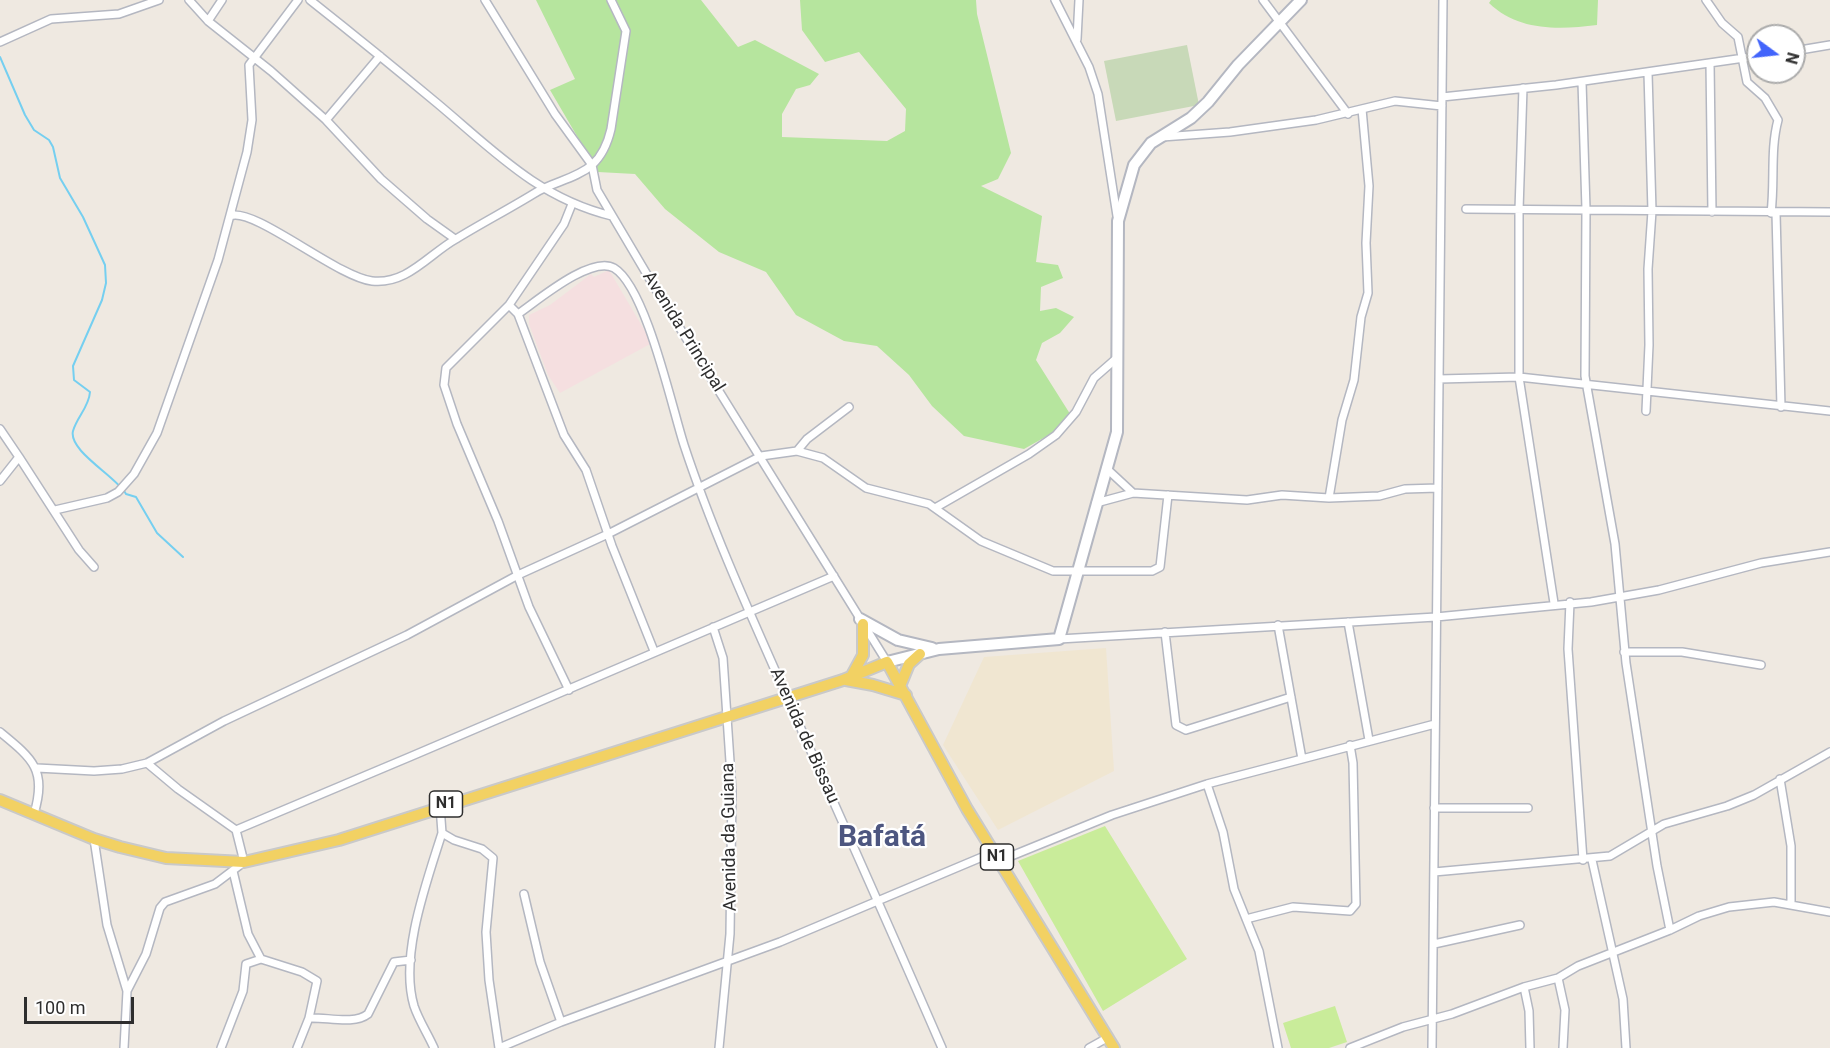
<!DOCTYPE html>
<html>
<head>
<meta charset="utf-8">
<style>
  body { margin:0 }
  #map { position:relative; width:1830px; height:1048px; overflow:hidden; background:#efe9e1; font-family:Roboto,sans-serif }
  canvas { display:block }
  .north { position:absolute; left:1746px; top:24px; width:60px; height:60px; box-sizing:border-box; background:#fff; border:2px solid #ababab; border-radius:50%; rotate:105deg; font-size:16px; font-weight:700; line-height:24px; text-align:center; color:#2e2e2e }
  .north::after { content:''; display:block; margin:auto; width:21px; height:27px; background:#4264fb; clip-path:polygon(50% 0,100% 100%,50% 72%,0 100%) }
  .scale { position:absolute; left:24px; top:997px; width:110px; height:27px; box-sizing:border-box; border:3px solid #2e2e2e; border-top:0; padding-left:8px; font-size:18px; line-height:21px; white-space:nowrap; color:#2e2e2e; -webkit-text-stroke:4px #fff; paint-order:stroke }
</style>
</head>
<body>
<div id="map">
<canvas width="1830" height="1048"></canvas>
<div class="north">N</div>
<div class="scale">100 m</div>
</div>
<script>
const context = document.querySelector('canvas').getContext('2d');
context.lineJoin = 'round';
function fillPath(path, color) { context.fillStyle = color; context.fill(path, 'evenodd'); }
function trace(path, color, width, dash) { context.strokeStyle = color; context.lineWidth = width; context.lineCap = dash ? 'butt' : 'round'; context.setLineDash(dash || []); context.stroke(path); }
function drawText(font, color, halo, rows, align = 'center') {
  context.font = font + ' Roboto,sans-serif'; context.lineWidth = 4.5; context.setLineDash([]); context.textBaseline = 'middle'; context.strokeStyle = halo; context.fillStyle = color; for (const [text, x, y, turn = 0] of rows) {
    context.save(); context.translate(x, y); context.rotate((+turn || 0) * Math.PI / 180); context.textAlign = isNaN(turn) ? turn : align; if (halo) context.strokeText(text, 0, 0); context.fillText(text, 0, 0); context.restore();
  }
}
const education = new Path2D(`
  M1106,648L1114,771L998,830L943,745L984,657Z`);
const medical = new Path2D(`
  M609,270L652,343L560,393L548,375L529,324V315L550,305L591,274L594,277Z`);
const green = new Path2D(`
  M536,0H701L738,47L755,40L819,74L810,85L796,89L782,114V137L887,141L905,131L906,109L859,52L825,62L802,30L800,0H976L977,14L1011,153L998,179L981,186L1042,216L1036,262L1058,265L1063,278L1041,287L1040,311L1056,308L1074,317L1060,333L1042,343L1036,360L1072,417L1056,431L1024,449L964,436L932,406L909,375L877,346L844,341L796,315L766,272L719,252L665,209L635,174L598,172L550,90L575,79Z
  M1491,0H1598L1597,25C1558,30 1518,31 1489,3Z`);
const cemetery = new Path2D(`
  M1187,45L1199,105L1116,121L1104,61Z`);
const pitch = new Path2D(`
  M1105,826L1187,959L1103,1011L1018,861Z
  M1335,1006L1347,1042L1329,1048H1291L1283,1023Z`);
const stream = new Path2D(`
  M0,57L25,115L34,130L49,140L53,147L60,178L83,217L105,265L106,283L102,300L73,366L74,380L90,392C89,407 77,417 73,431C68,451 117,477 126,494L136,497L157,533L183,557`);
const street = new Path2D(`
  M189,0L208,21L271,71L326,120L381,179L427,219L455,239
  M310,0C353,34 396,69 438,104C494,151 538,198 612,216
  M485,0L555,114L592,165L597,190L655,288L887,662
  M1055,0L1089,67L1098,94L1117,216
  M1263,0L1348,114
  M1706,0L1722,23L1738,37L1747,82L1765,98L1778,120C1770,150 1775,182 1771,213
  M208,21L222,0
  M1077,39L1079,0
  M0,42L51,19L119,14L159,0
  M1794,51L1830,45
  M1710,63L1712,212
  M1582,82L1586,209L1585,376L1615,544L1626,663L1657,866L1670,930
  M1523,88L1519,210V377L1554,603
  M1442,97L1556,85L1758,56
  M326,120L380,56
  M1162,137L1230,132L1316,120L1395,101L1442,106
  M1466,209L1830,212
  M1776,213L1781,407
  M230,216C253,206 337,277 372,281C407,285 429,254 456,239C482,223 509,209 535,193C552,182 576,179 592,165C602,156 608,142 611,129L626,31L611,0
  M509,305L518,314C537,301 591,255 614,268C646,287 672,408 684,445C715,539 758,631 798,722C846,830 895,939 942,1048
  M518,314L564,435L586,470L612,546L654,651
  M1439,379L1519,377L1830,411
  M1646,411L1649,345L1648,269L1652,211L1648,73
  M0,429L19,457L0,481
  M797,451L807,439L849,407
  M19,457L79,550L94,567
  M1106,468L1133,493
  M1329,498L1342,420L1354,380L1361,317L1368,293L1366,243L1369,186L1362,109
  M1096,503L1133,493L1247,500L1282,495L1329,498L1379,496L1405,489L1438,488
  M935,508L1029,454L1056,435L1076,412L1094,378L1118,357
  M55,510L107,498L118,492L134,474L157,433L218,260L247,152L252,120L249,65L298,0
  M1570,602L1568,649L1583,860
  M1348,622L1369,740
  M1278,625L1302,759
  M713,627L723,658L732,791L730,934L719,1048
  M1165,632L1176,725L1186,730L1291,697
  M1059,639L1436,617L1591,602L1659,590L1761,563L1830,552
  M1624,652H1682L1761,665
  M569,690L529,607L498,521L457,424L444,385L446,368L509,305L564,224L572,204
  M0,732C33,759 47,770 34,814
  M37,768L94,771L122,769L147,763L224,721L407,635L518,575L608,534L761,456L797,451L823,458L866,488L929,504L981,541L1053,571H1152L1160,567L1168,495
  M1780,779L1791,846V905
  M1207,784L1223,832L1234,889L1259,951L1278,1048
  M440,806L442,833L454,840L482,849L493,858L486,932L489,980L499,1048
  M1434,808H1528
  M236,830C436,747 634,660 834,576
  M94,839L107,925L127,991L124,1048
  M1592,860L1623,999L1626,1048
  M999,861L1112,815L1207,784L1435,724
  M1434,872L1610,856L1664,824L1727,806L1754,795L1830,752
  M524,894L540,962L561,1022
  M1246,919L1293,907L1350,911L1356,904L1353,763L1350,745
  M1434,944L1520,925
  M261,959L302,972L317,981L309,1018C327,1017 354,1025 368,1014L394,962L411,960
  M1558,978L1565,1010L1563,1048
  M1524,987L1529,1011L1530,1048
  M127,991L146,954L160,908L165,902L215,884L244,862L236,830L178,789L147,763
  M221,1048L243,991L246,964L261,959L248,934L233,871
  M297,1048L309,1018
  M434,1048C428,1034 419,1021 414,1006C399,956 427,881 442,833
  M499,1048L561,1022L780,942L994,852
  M1089,1048L1107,1038
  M1350,1048L1403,1027L1452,1014L1524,987L1558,978L1578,966L1670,930L1699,916L1729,907L1774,902L1830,912
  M1432,1048L1443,0`);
const secondary = new Path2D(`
  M860,619L898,640L932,648
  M887,662L939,649L1059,639L1117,432L1118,221L1134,165L1151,143L1191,118L1208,102L1238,65L1301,0`);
const primary = new Path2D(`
  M851,677L863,655V624
  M846,680L873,685L906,695
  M900,686L909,664L920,654
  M0,800L94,839L120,847L166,858L244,862L339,840L843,680L887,662L967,809L1114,1048`);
const shields = [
  [446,804,33],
  [997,857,33]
];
const shieldNames = [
  ["N1",446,804],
  ["N1",997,857]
];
const streetNames = [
  ["Avenida Principal",683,332,58],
  ["Avenida de Bissau",804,736,66],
  ["Avenida da Guiana",730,837,-91]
];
const townNames = [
  ["Bafatá",882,838]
];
fillPath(education, '#f0e6d1');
fillPath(medical, '#f5dfe0');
fillPath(green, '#b6e59e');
fillPath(cemetery, '#c8d9b8');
fillPath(pitch, '#c9ec9a');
trace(stream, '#75cff0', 2);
trace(street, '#b4b7c1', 10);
trace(secondary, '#b4b7c1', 14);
trace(primary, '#c9c9c9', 14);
trace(street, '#fff', 7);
trace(secondary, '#fff', 10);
trace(primary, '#f2d163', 10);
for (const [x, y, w] of shields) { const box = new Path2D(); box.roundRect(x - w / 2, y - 13, w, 26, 4.5); context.fillStyle = '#fff'; context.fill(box); trace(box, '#2e2e2e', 1.5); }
drawText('bold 16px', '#2e2e2e', null, shieldNames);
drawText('18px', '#2e2e2e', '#fff', streetNames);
drawText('bold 30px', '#4d5680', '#fff', townNames);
</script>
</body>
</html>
